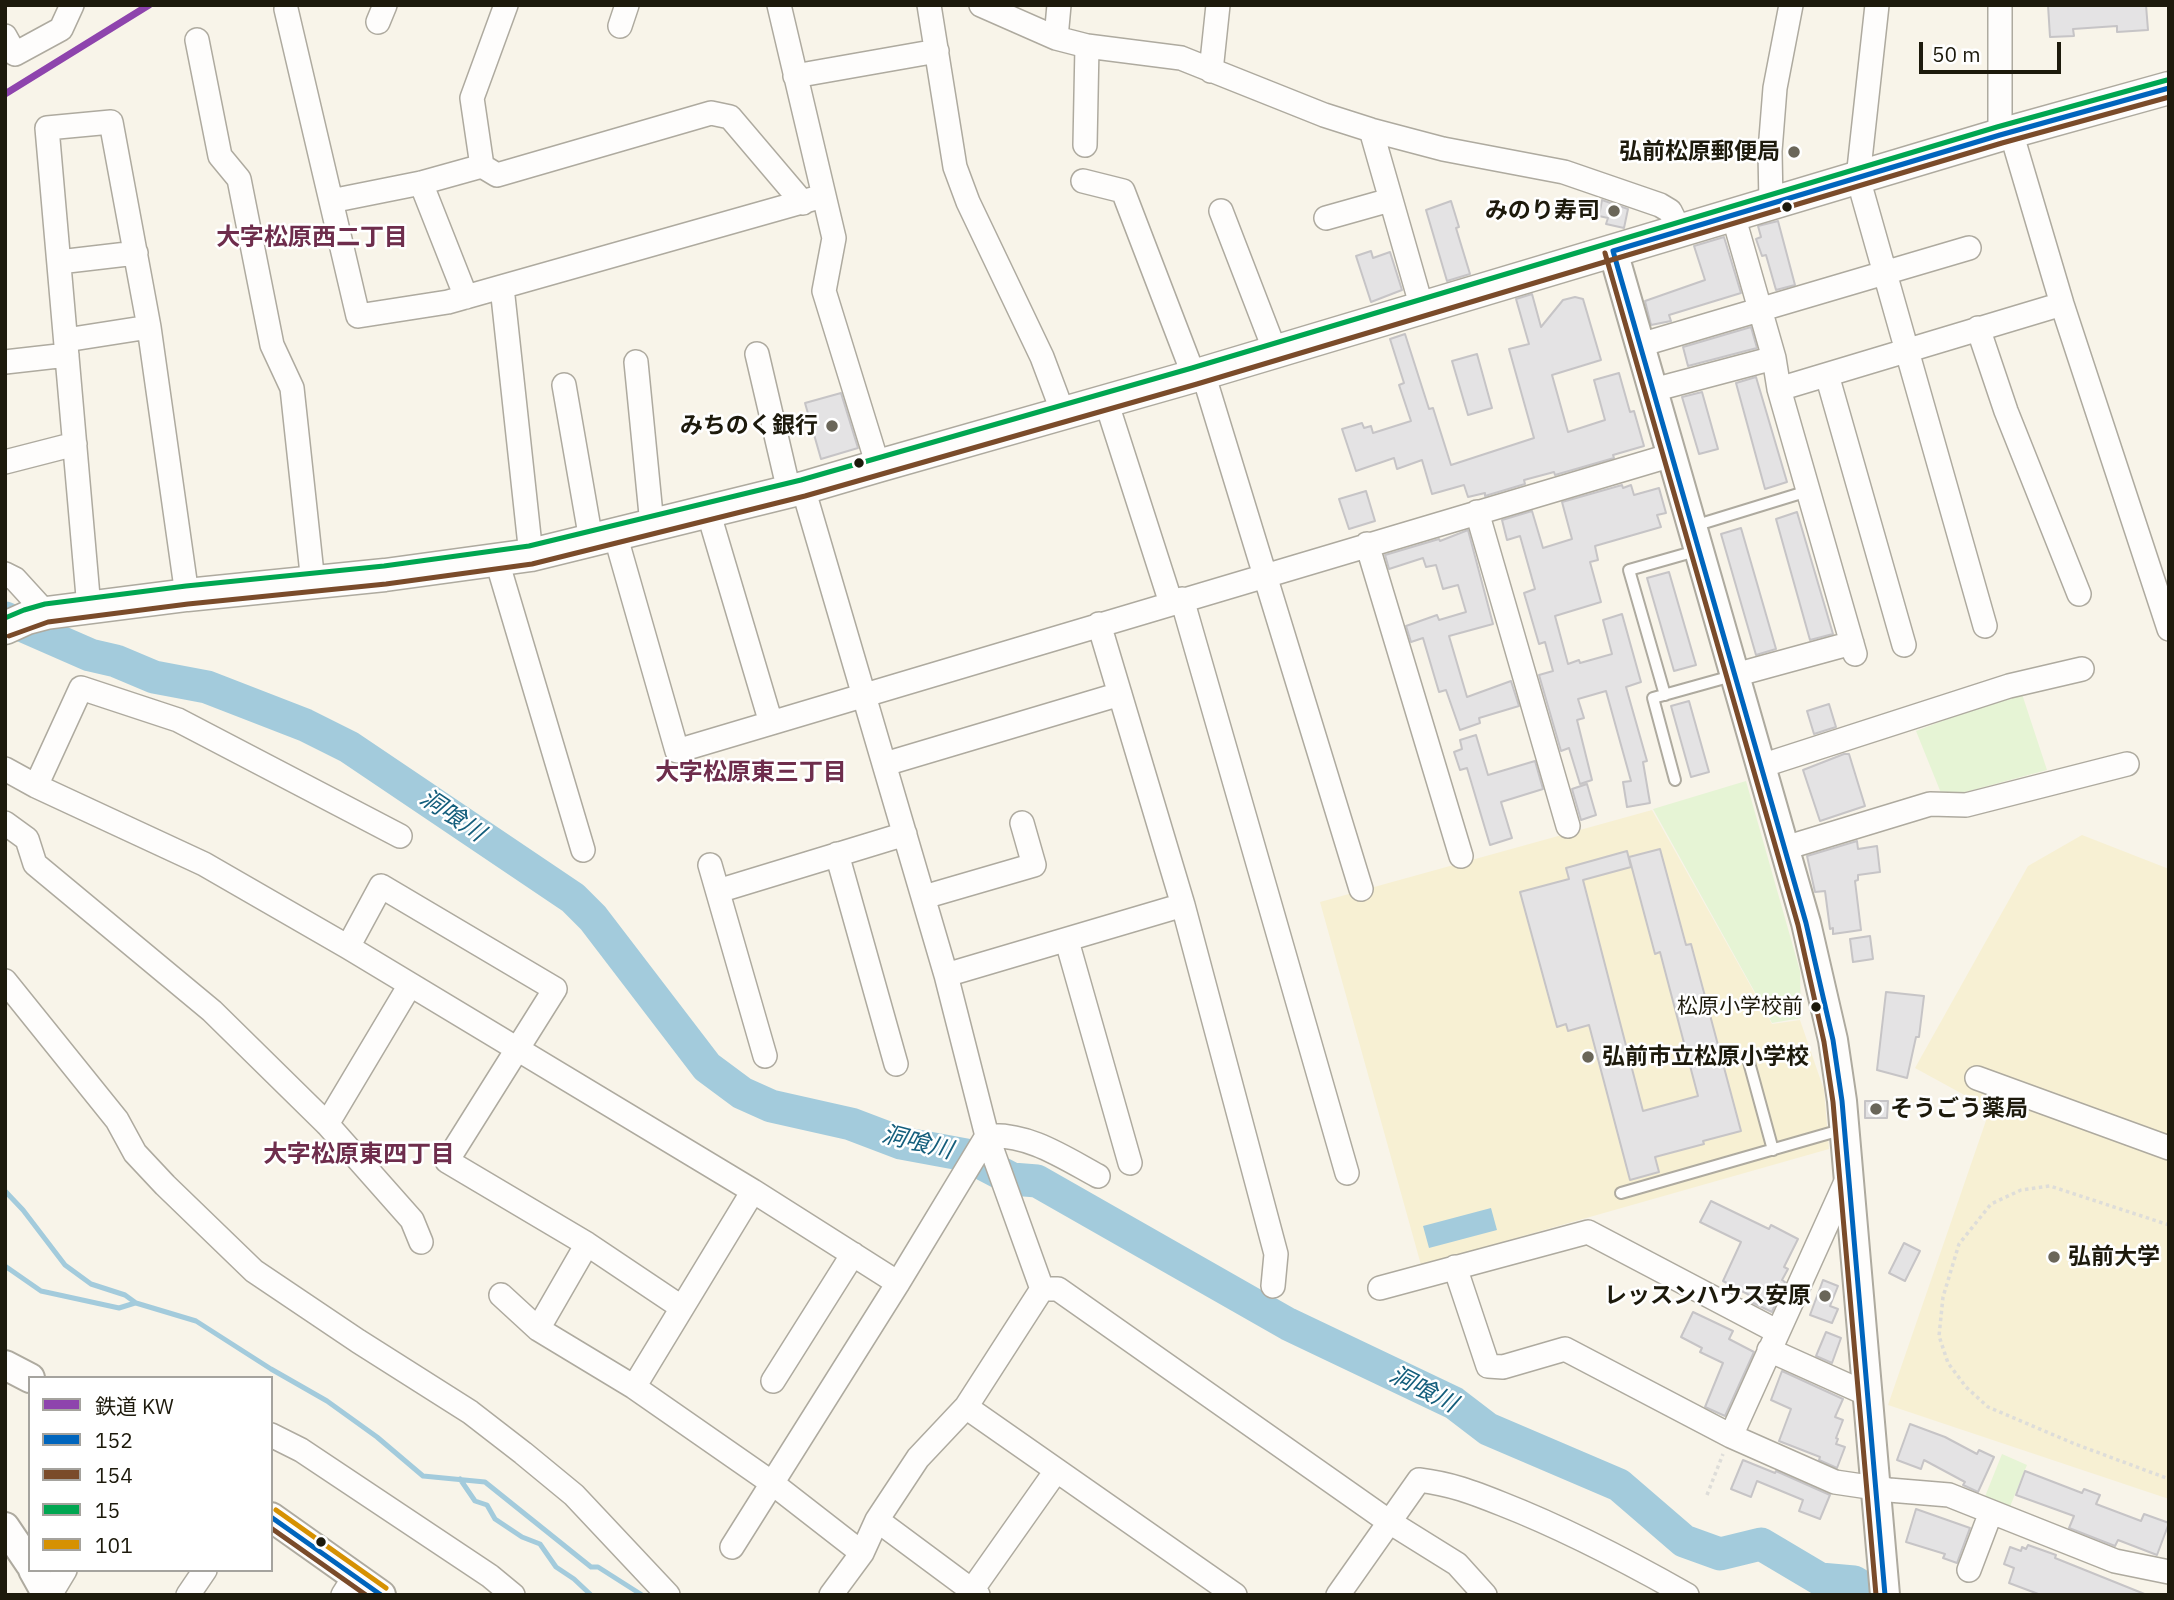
<!DOCTYPE html>
<html>
<head>
<meta charset="utf-8">
<style>
  body { margin:0 }
  #map { position:relative; width:2174px; height:1600px; overflow:hidden; background:#f8f4e9; font-family:"IBM Plex Sans","Noto Sans JP",sans-serif }
  canvas { display:block }
  .frame { position:absolute; inset:0; border:7px solid #1d1a0c; pointer-events:none }
  .legend { position:absolute; left:28px; top:1376px; width:245px; height:196px; box-sizing:border-box; background:#fff; border:2px solid #a5a39e; margin:0; padding:9px 12px; list-style:none; font-size:21px; color:#1d1a0c }
  .legend li { display:flex; align-items:center; gap:14px; height:35px }
  .legend b { width:35px; border:2px solid #a5a39e }
  .scale { position:absolute; left:1919px; top:42px; width:142px; height:32px; box-sizing:border-box; border:4px solid #1d1a0c; border-top:0; padding-left:9px; font-size:21px; line-height:24px; white-space:nowrap; color:#1d1a0c; -webkit-text-stroke:5px #fff; paint-order:stroke }
</style>
</head>
<body>
<div id="map">
<canvas width="2174" height="1600"></canvas>
<div class="frame"></div>
<ul class="legend">
<li><b style="height:9px;background:#8e44ad"></b>鉄道 KW</li>
<li><b style="height:9px;background:#0065bd"></b>152</li>
<li><b style="height:9px;background:#7a4b2a"></b>154</li>
<li><b style="height:9px;background:#00a651"></b>15</li>
<li><b style="height:9px;background:#d69102"></b>101</li>
</ul>
<div class="scale">50 m</div>
</div>
<script>
const context = document.querySelector('canvas').getContext('2d');
context.lineJoin = 'round';
function fillPath(path, color) { context.fillStyle = color; context.fill(path, 'evenodd'); }
function trace(path, color, width, dash) { context.strokeStyle = color; context.lineWidth = width; context.lineCap = dash ? 'butt' : 'round'; context.setLineDash(dash || []); context.stroke(path); }
function drawText(font, color, halo, rows, align = 'center') {
  context.font = font + ' "IBM Plex Sans","Noto Sans JP",sans-serif'; context.lineWidth = 5; context.setLineDash([]); context.textBaseline = 'middle'; context.strokeStyle = halo; context.fillStyle = color; for (const [text, x, y, turn = 0] of rows) {
    context.save(); context.translate(x, y); context.rotate((+turn || 0) * Math.PI / 180); context.textAlign = isNaN(turn) ? turn : align; if (halo) context.strokeText(text, 0, 0); context.fillText(text, 0, 0); context.restore();
  }
}
const built = new Path2D(`
  M1652,810L1772,1024L1800,1020L1824,1090L1829,1149L1421,1265L1320,902Z
  M2082,835L2169,869V1499L1888,1405L1990,1109L1915,1068L2028,866Z`);
const green = new Path2D(`
  M2021,691L2047,770L1943,798L1916,731Z
  M1746,781L1800,971L1801,1018L1772,1023L1653,809Z
  M2002,1454L2027,1465L2009,1509L1984,1499Z`);
const water = new Path2D(`
  M1491,1208L1497,1230L1429,1248L1423,1226Z`);
const stream = new Path2D(`
  M5,1191L23,1210L65,1265L91,1284L125,1295L136,1303L196,1321L271,1369L327,1401L377,1437L423,1476L485,1482L591,1567H598L642,1595
  M5,1266L41,1291L119,1308L135,1303
  M460,1479L475,1501L487,1505L495,1519L522,1537L540,1544L556,1567L574,1579L591,1595`);
const river = new Path2D(`
  M5,618L90,655L116,661L154,677L207,687L305,725L349,747L573,898L593,918L707,1067L742,1093L771,1106L851,1124L901,1143L966,1155L1012,1179L1037,1181L1288,1324L1454,1403L1488,1429L1619,1485L1684,1541L1720,1554L1761,1544L1820,1579L1854,1582L1876,1595`);
const building = new Path2D(`
  M2048,5H2146L2148,30L2117,32V26L2073,29L2074,36L2050,37Z
  M1602,200L1628,209L1624,228L1606,224L1608,218L1599,216Z
  M1451,201L1459,227L1456,228L1470,274L1447,281L1426,210Z
  M1778,221L1795,285L1776,290L1766,255L1762,256L1756,239L1761,237L1758,226Z
  M1724,237L1741,293L1669,315L1671,321L1651,325L1645,301L1705,280L1694,246Z
  M1371,251L1373,258L1390,252L1402,290L1371,302L1356,256Z
  M1532,294L1541,327L1563,300L1575,297L1583,299L1601,360L1552,375L1568,432L1605,420L1594,380L1619,373L1630,412L1634,411L1644,446L1613,455L1614,458L1555,475L1554,472L1524,480L1525,484L1485,496V493L1468,497L1464,485L1432,494L1422,460L1397,469L1394,458L1356,471L1342,429L1362,423L1364,428L1371,426L1373,433L1411,421L1399,385L1404,383L1390,339L1405,334L1429,409L1433,408L1451,465L1534,438L1509,349L1529,344L1516,299Z
  M1751,327L1757,348L1688,366L1683,347Z
  M1477,354L1492,408L1468,415L1452,361Z
  M1756,377L1787,482L1765,489L1736,383Z
  M1702,392L1718,449L1699,454L1682,397Z
  M841,393L858,448L821,459L805,403Z
  M1622,485L1623,488L1631,485L1634,495L1659,488L1666,513L1657,515L1661,527L1595,546L1598,560L1590,562L1601,602L1555,616L1568,664L1579,660L1580,663L1612,654L1603,620L1622,614L1641,682L1626,687L1647,761L1643,762L1650,803L1627,807L1623,782L1631,781L1606,691L1578,699L1584,718L1577,720L1592,780L1580,784L1569,748L1561,751L1539,675L1553,671L1545,642L1539,644L1524,593L1535,589L1520,536L1507,540L1502,520L1532,511L1543,548L1572,539L1562,502Z
  M1366,491L1375,521L1349,529L1339,499Z
  M1797,512L1833,634L1810,640L1776,519Z
  M1741,528L1776,649L1756,655L1721,534Z
  M1468,530L1493,624L1449,636L1467,697L1511,681L1519,706L1479,718L1480,723L1460,730L1446,690L1439,692L1423,638L1411,642L1406,626L1437,615L1439,620L1466,612L1458,585L1443,589L1436,565L1426,567L1423,558L1389,569L1385,555L1439,539L1440,541Z
  M1669,572L1696,665L1674,671L1647,578Z
  M1689,701L1709,772L1691,777L1671,706Z
  M1829,704L1836,727L1814,734L1807,711Z
  M1476,735L1488,775L1535,761L1543,789L1501,802L1512,838L1490,845L1467,768L1460,770L1454,752L1462,749L1460,740Z
  M1844,754H1849L1865,806L1820,821L1803,770Z
  M1587,784L1596,815L1581,820L1572,789Z
  M1857,841L1858,849L1877,846L1880,872L1858,875V880L1855,881L1861,930L1833,934V928L1830,929L1825,891L1815,892L1807,856Z
  M1660,849L1686,945L1691,944L1741,1131L1703,1141L1704,1144L1655,1157L1659,1172L1630,1180L1589,1025L1568,1031L1566,1024L1557,1027L1520,892L1569,879L1566,868L1627,851L1631,867L1583,880L1643,1111L1698,1096L1660,952L1655,954L1629,857Z
  M1870,936L1873,959L1853,962L1850,939Z
  M1886,992L1924,996L1919,1037H1916L1907,1078L1877,1070Z
  M1865,1101H1888L1887,1118H1865Z
  M1711,1201L1769,1229L1771,1225L1798,1239L1784,1267L1788,1269L1782,1280L1785,1282L1772,1312L1751,1302L1753,1297L1723,1281L1741,1242L1700,1222Z
  M1904,1243L1920,1251L1905,1281L1889,1273Z
  M1823,1280L1838,1286L1830,1306L1838,1309L1832,1323L1810,1315Z
  M1693,1312L1733,1331L1729,1339L1754,1352L1725,1416L1705,1407L1723,1363L1700,1352L1702,1348L1681,1337Z
  M1826,1332L1841,1338L1832,1363L1816,1356Z
  M1782,1371L1843,1399L1835,1417L1843,1420L1836,1438L1838,1439L1836,1444L1845,1447L1837,1468L1819,1460L1820,1457L1779,1441L1791,1409L1771,1400Z
  M1910,1424L1945,1437L1977,1454L1979,1450L1994,1457L1978,1492L1963,1485L1965,1482L1924,1460L1921,1469L1897,1460Z
  M1743,1460L1775,1473L1776,1471L1830,1495L1820,1519L1799,1511L1803,1500L1757,1481L1751,1497L1731,1489Z
  M2025,1471L2082,1493L2084,1489L2100,1495L2096,1504L2141,1521L2144,1514L2169,1523L2157,1555L2118,1540L2115,1546L2069,1528L2074,1516L2016,1495Z
  M1916,1509L1970,1528L1957,1563L1943,1558L1945,1554L1906,1542Z
  M2028,1545L2056,1555L2055,1558L2147,1595H2041L2009,1583L2014,1568L2004,1564L2010,1547L2021,1551L2022,1547L2026,1549Z`);
const path = new Path2D(`
  M2169,1225L2050,1186L2021,1190L1991,1204L1959,1244L1943,1297L1939,1336L1948,1363L1966,1387L1988,1407L2075,1444L2169,1479
  M1707,1495L1723,1454`);
const service = new Path2D(`
  M1694,526L1808,491
  M1665,695L1629,570L1696,551
  M1675,780L1653,698L1732,676
  M1747,1055L1773,1150
  M1621,1193L1844,1129`);
const minor = new Path2D(`
  M779,5L834,238L824,291L878,466
  M929,5L955,167L968,202L1042,357L1063,413
  M981,5L1056,38L1087,46L1181,58L1324,115L1371,130L1443,149L1564,172L1660,205L1670,211L1680,231
  M1877,5L1858,178L1985,626
  M286,9L358,316L448,302L823,196
  M378,22L385,5
  M620,26L627,5
  M5,36L15,54L61,29L72,5
  M1056,38L1059,5
  M197,40L220,156L239,179L272,345L292,388L313,583
  M1211,71L1218,5
  M795,76L937,51
  M1371,130L1422,308
  M2011,132L2062,304L2169,629
  M2000,135V5
  M1085,145L1087,46
  M482,166L472,98L506,5
  M1083,181L1123,191L1194,376
  M421,183L466,297
  M331,201L421,183L482,166L497,175L711,113L730,117L803,203
  M1771,204L1770,151L1775,88L1791,5
  M1221,211L1275,351
  M1733,215L1774,358L1779,389L1855,654
  M1326,218L1390,200
  M59,262L136,253
  M502,287L531,555
  M1978,328L2006,411L2079,594
  M66,340L149,327
  M1640,345L1969,248
  M757,354L789,491
  M5,362L67,355
  M636,362L652,525
  M1203,373L1361,889
  M1827,375L1904,645
  M564,385L591,540
  M1779,389L2062,304
  M1653,390L1774,358
  M1106,401L1171,603
  M5,462L75,444
  M803,488L946,975L987,1136L1042,1289
  M708,511L771,723
  M1477,512L1568,826
  M615,534L677,751L1672,455
  M1367,544L1461,856
  M497,561L583,850
  M5,574L15,579L46,613
  M1182,599L1347,1173
  M89,608L47,128L111,122L149,327L187,595
  M1099,624L1183,905L1276,1254L1273,1286
  M1735,675L1852,643
  M885,764L1120,694
  M1761,766L2009,686L2082,669
  M5,769L36,786L204,864L348,947L753,1191L898,1283
  M36,786L81,688L178,720L400,836
  M5,823L27,839L35,864L212,1011L327,1124L412,1220L421,1242
  M1785,848L1930,804L1966,805L2127,764
  M837,854L896,1064
  M710,865L765,1056
  M718,891L905,834
  M924,897L1034,865L1022,823
  M1067,941L1130,1163
  M348,947L381,886L555,989L447,1161L587,1244L681,1307
  M946,975L1183,905
  M5,981L117,1120L135,1153L165,1185L254,1271L358,1341L470,1412L523,1453L574,1495L668,1595
  M1977,1078L2169,1148
  M327,1124L410,985
  M987,1136C1028,1133 1063,1157 1098,1176
  M1455,1267L1488,1366L1503,1367L1565,1349L1731,1436L1835,1482L1889,1490L1949,1495L2115,1561L2169,1572
  M1380,1288L1588,1232L1778,1332
  M1042,1289H1058L1388,1521L1457,1564L1485,1595
  M501,1295L538,1329L634,1387L772,1483L862,1553
  M538,1329L587,1244
  M1769,1350L1867,1394
  M773,1381L853,1254
  M634,1387L753,1191
  M966,1407L1235,1595
  M271,1435L301,1450L490,1576L513,1595
  M1731,1436L1849,1175
  M877,1520L978,1595
  M732,1547L898,1283L987,1136
  M1969,1570L1991,1512
  M972,1590L1056,1471
  M50,1595L65,1570
  M188,1595L205,1570
  M343,1595L355,1576
  M831,1595L862,1553L877,1520L918,1458L966,1407L1042,1289
  M1338,1595L1419,1480C1451,1484 1472,1492 1502,1504C1566,1529 1627,1561 1687,1595`);
const tertiary = new Path2D(`
  M1613,251L1806,923L1833,1040L1842,1101L1885,1595
  M5,1365L30,1378
  M271,1517L381,1595
  M5,1527L30,1564
  M33,1570L47,1595`);
const secondary = new Path2D(`
  M5,628L27,618L46,613L187,595L385,575L531,555L803,488L878,466L1194,376L2000,135L2169,88`);
const bus1 = new Path2D(`
  M1613,251L1806,923L1833,1040L1842,1101L1885,1595
  M1613,251L2000,135L2169,88
  M271,1517L381,1595`);
const bus2 = new Path2D(`
  M1605,253L1798,925L1824,1042L1833,1102L1876,1595
  M9,636L48,622L188,604L386,584L532,564L805,496L1197,384L2002,143L2169,97
  M271,1528L366,1595`);
const bus3 = new Path2D(`
  M5,618L24,610L45,604L186,586L384,566L529,546L801,480L1192,368L1997,127L2167,80`);
const bus4 = new Path2D(`
  M276,1510L386,1588`);
const rail1 = new Path2D(`
  M5,94L149,5`);
const markers = [
  [1794,152,7,"#6a6659"],
  [1787,207,6,"#1d1a0c"],
  [1614,211,7,"#6a6659"],
  [832,426,7,"#6a6659"],
  [859,463,6,"#1d1a0c"],
  [1816,1007,6,"#1d1a0c"],
  [1588,1057,7,"#6a6659"],
  [1876,1109,7,"#6a6659"],
  [2054,1257,7,"#6a6659"],
  [1825,1296,7,"#6a6659"],
  [321,1542,6,"#1d1a0c"]
];
const busNames = [
  ["松原小学校前",1803,1007]
];
const poiNames = [
  ["弘前松原郵便局",1780,152],
  ["みのり寿司",1600,211],
  ["みちのく銀行",818,426],
  ["弘前市立松原小学校",1602,1057,"left"],
  ["そうごう薬局",1890,1109,"left"],
  ["弘前大学",2068,1257,"left"],
  ["レッスンハウス安原",1811,1296]
];
const neighbourhoodNames = [
  ["大字松原西二丁目",312,238],
  ["大字松原東三丁目",751,773],
  ["大字松原東四丁目",359,1155]
];
const waterNames = [
  ["洞喰川",452,816,34],
  ["洞喰川",917,1143,14],
  ["洞喰川",1423,1390,27]
];
fillPath(built, '#f7f0d3');
fillPath(green, '#e6f4d5');
fillPath(water, '#a3cbdc');
trace(stream, '#a3cbdc', 5);
trace(river, '#a3cbdc', 33);
fillPath(building, '#e4e3e4');
trace(building, '#c6c4c6', 2);
trace(service, '#aeaa9f', 14);
trace(minor, '#aeaa9f', 26);
trace(tertiary, '#aeaa9f', 32);
trace(secondary, '#aeaa9f', 35);
trace(path, '#deddd9', 3.5, [3.5, 3.5]);
trace(service, '#fefdfc', 10);
trace(minor, '#fefdfc', 23);
trace(tertiary, '#fefdfc', 28);
trace(secondary, '#fefdfc', 32);
trace(bus1, '#0065bd', 5);
trace(bus2, '#7a4b2a', 5);
trace(bus3, '#00a651', 5);
trace(bus4, '#d69102', 5);
trace(rail1, '#8e44ad', 7);
for (const [x, y, r, color] of markers) { const dot = new Path2D(); dot.arc(x, y, r, 0, 2 * Math.PI); context.fillStyle = color; context.fill(dot); trace(dot, '#fff', 2.5); }
drawText('21px', '#1d1a0c', '#fff', busNames, 'right');
drawText('bold 23px', '#1d1a0c', '#fff', poiNames, 'right');
drawText('bold 24px', '#6e2d4c', '#fff', neighbourhoodNames);
drawText('italic 24px', '#145e7c', '#fff', waterNames);
</script>
</body>
</html>
